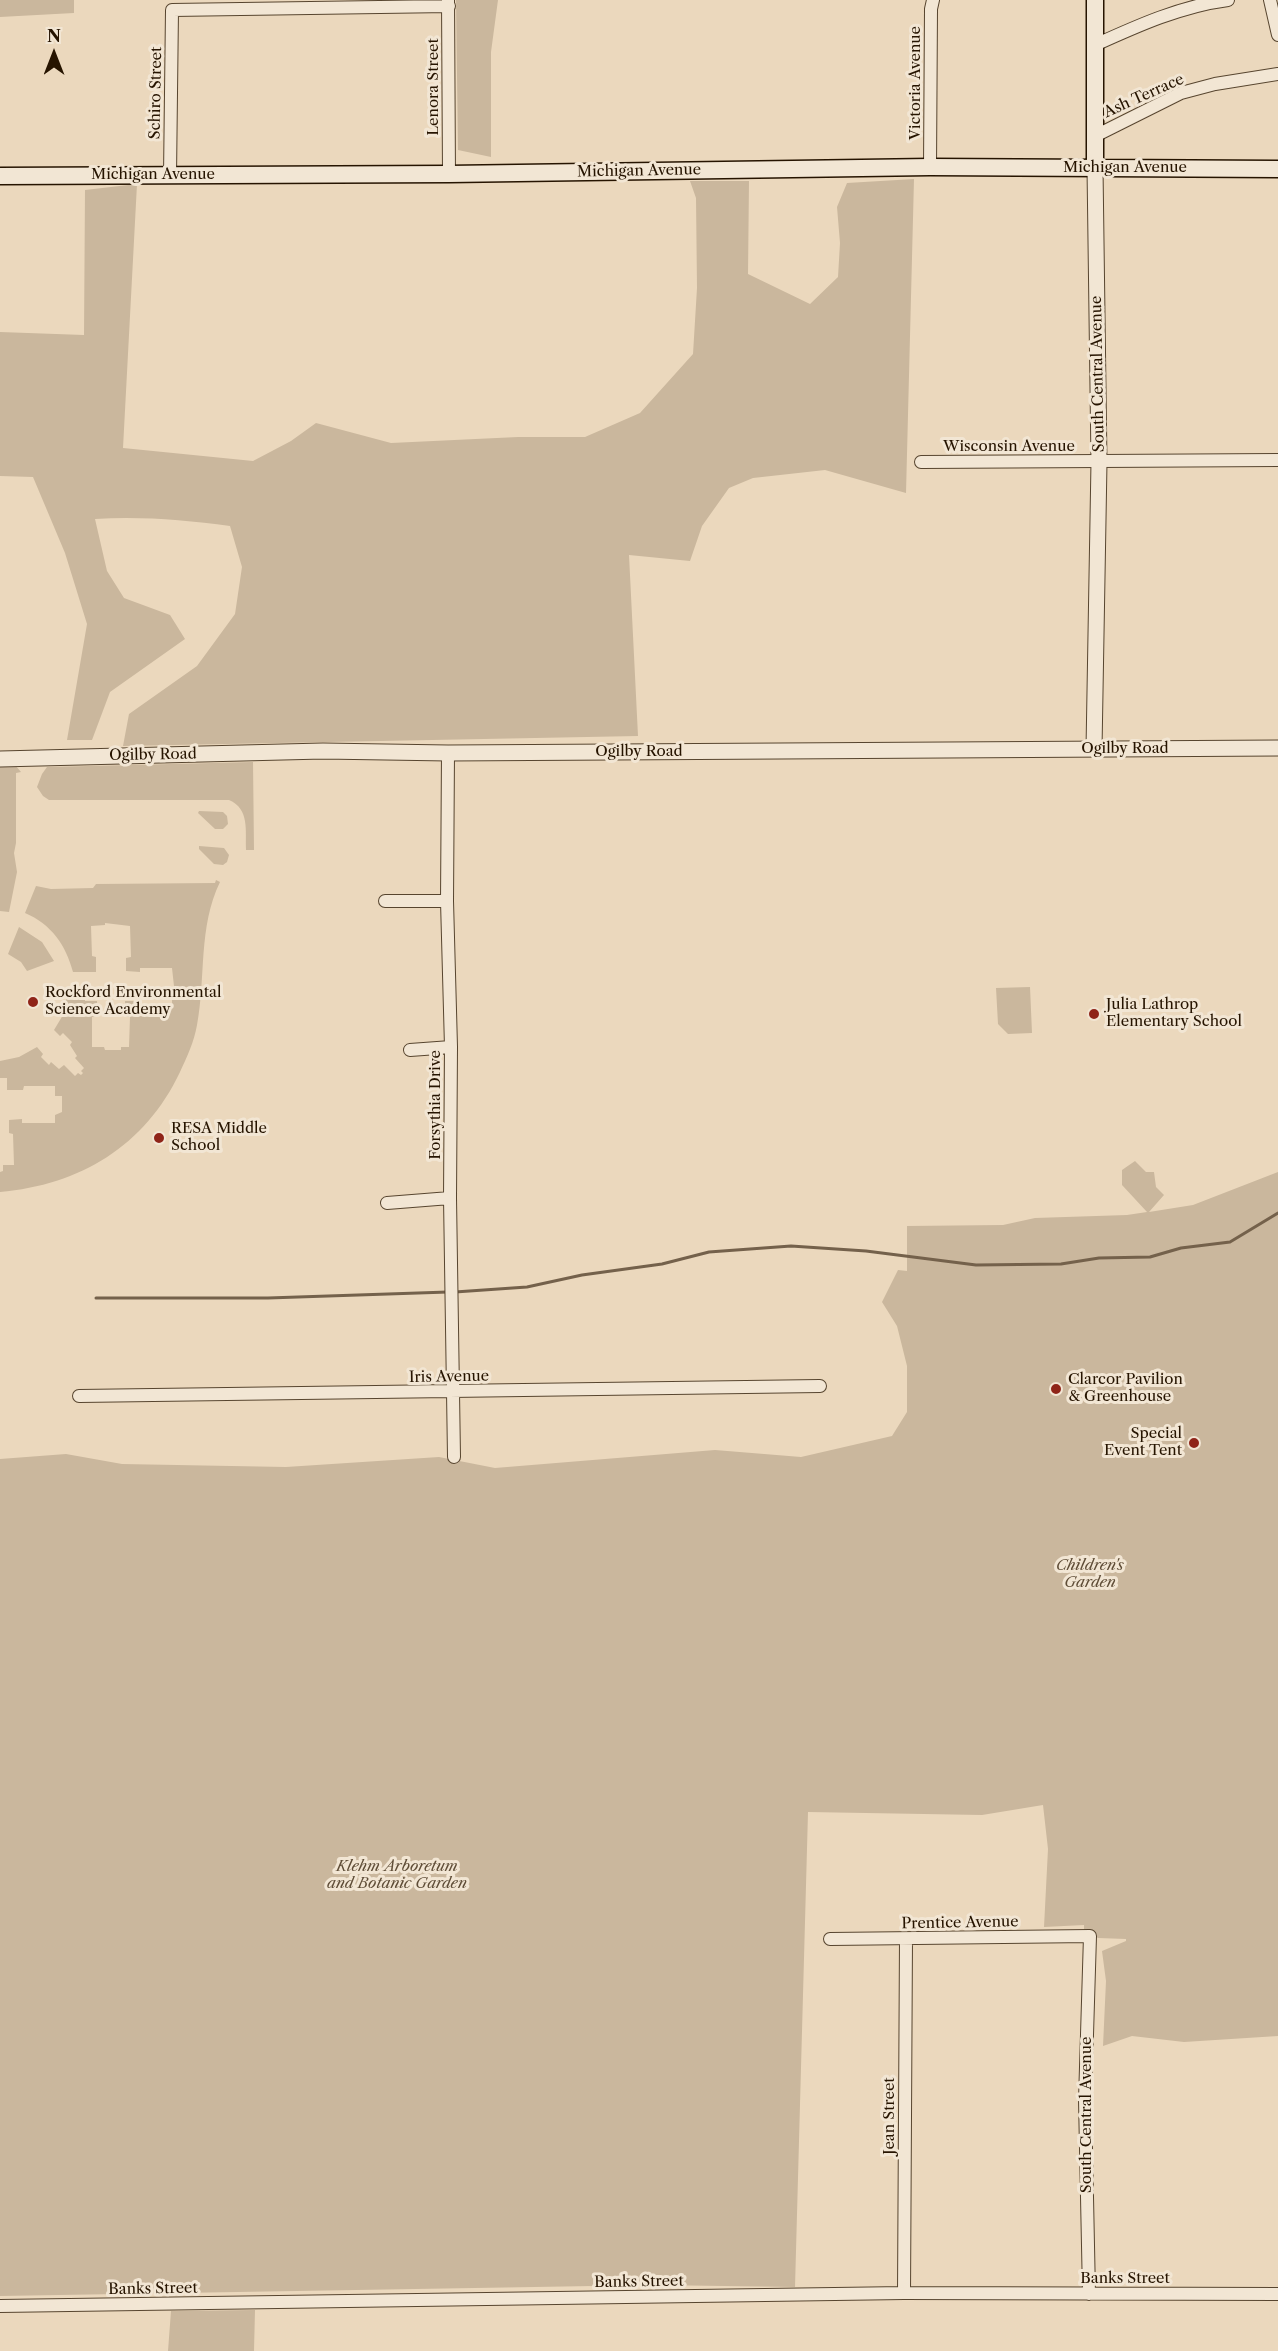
<!DOCTYPE html>
<html>
<head>
<meta charset="utf-8">
<style>
  body { margin:0 }
  #map { position:relative; width:1278px; height:2351px; overflow:hidden; background:#ebd8bd; font-family:"Libre Caslon Text",serif }
  canvas { display:block }
  .north { position:absolute; left:24px; top:24px; width:60px; height:60px; -webkit-text-stroke:4px #f2e6d4; paint-order:stroke; rotate:0deg; font-size:16px; font-weight:700; line-height:24px; text-align:center; color:#261400 }
  .north::after { content:''; display:block; margin:auto; width:21px; height:27px; background:#261400; clip-path:polygon(50% 0,100% 100%,50% 72%,0 100%) }
</style>
</head>
<body>
<div id="map">
<canvas width="1278" height="2351"></canvas>
<div class="north">N</div>
</div>
<script>
const context = document.querySelector('canvas').getContext('2d');
context.lineJoin = 'round';
function fillPath(path, color) { context.fillStyle = color; context.fill(path, 'evenodd'); }
function trace(path, color, width, dash) { context.strokeStyle = color; context.lineWidth = width; context.lineCap = dash ? 'butt' : 'round'; context.setLineDash(dash || []); context.stroke(path); }
function drawText(font, color, halo, rows, align = 'center') {
  context.font = font + ' "Libre Caslon Text",serif'; context.lineWidth = 6; context.setLineDash([]); context.textBaseline = 'middle'; context.strokeStyle = halo; context.fillStyle = color; for (const [text, x, y, turn = 0] of rows) {
    context.save(); context.translate(x, y); context.rotate((+turn || 0) * Math.PI / 180); context.textAlign = isNaN(turn) ? turn : align; if (halo) context.strokeText(text, 0, 0); context.fillText(text, 0, 0); context.restore();
  }
}
const green = new Path2D(`
  M0,0H74V13L0,17Z
  M456,0H498L491,52V157L458,150Z
  M914,179L906,493L825,470L753,478L729,488L702,526L690,561L629,555L638,736L123,746L129,714L197,666L235,614L242,567L230,526C185,520 140,516 95,519L107,571L124,598L170,615L185,639L110,692L92,740H67L87,624L65,553L33,477L0,476V332L84,335L85,190L137,184L123,448L253,461L291,441L316,423L391,443L518,437H585L640,413L693,354L697,288L696,198L690,181H749L748,274L810,304L838,277L840,243L837,207L847,183Z
  M253,762L254,850H246C245,831 250,809 229,800H49L43,796L37,787L42,774L47,767Z
  M0,764L15,765L21,772L16,773V843L14,853L17,872L9,912L0,911Z
  M199,811L223,812L227,816L228,824L223,829H215L198,813Z
  M199,846L224,848L229,855L227,862L223,865L214,864L199,849Z
  M216,880L220,882C198,927 206,978 197,1025C194,1042 187,1057 180,1072C145,1146 80,1185 0,1192V1172L3,1171V1165H14L13,1134L9,1133V1120L22,1119V1123H55V1115L62,1112V1096H55V1086H24L23,1090H7V1078H0V1061L19,1057L37,1047L43,1054L41,1057L49,1065L51,1062L59,1069L64,1065L75,1076L78,1073L81,1075L83,1073L81,1071L84,1068L75,1058L77,1056L70,1045L72,1042L63,1033L60,1036L54,1030L63,1015L68,989H85V1001H97V1016L92,1017V1047H104L105,1050H121V1047H129L130,1017H125V1001H141V1005H172V996L175,995L172,968H140V972L126,971V958L131,957L130,926L105,923V925L91,926L92,956L96,957V972H73C66,945 51,924 25,913L36,886L51,889L93,888L96,884L215,883Z
  M19,927L42,942L54,961L27,971L21,962L8,954Z
  M1030,987L1032,1033L1008,1034L998,1024L996,988Z
  M1135,1161L1146,1172H1154L1156,1187L1164,1195L1149,1212L1193,1205L1278,1172V2036L1184,2042L1132,2036L1103,2046L1106,1981L1102,1951L1126,1941V1939L1098,1938L1084,1929V1925L1044,1927L1048,1849L1043,1805L982,1815L808,1812L795,2287L653,2285L0,2296V1459L66,1454L122,1464L286,1467L439,1457L495,1468L715,1450L801,1457L892,1436L907,1412V1366L897,1326L882,1302L898,1270L907,1271V1226L1003,1225L1035,1218L1127,1215L1147,1212L1122,1185V1170Z
  M255,2310L254,2351H168L171,2311Z`);
const stream = new Path2D(`
  M455,1292L527,1287L582,1275L662,1264L709,1252L791,1246L866,1251L976,1265L1061,1264L1099,1258L1150,1257L1181,1248L1230,1242L1278,1213
  M96,1298H268L448,1292`);
const minor = new Path2D(`
  M448,0L449,174
  M1270,0L1278,35
  M1095,45C1137,26 1181,6 1228,0
  M1095,136L1181,93L1215,84L1278,74
  M930,167L931,9L933,0
  M170,176L172,10L449,6
  M921,462L1278,460
  M448,753L447,901L451,1047L450,1198L454,1457
  M385,901H447
  M410,1050L451,1047
  M387,1203L450,1198
  M79,1396L820,1386
  M830,1939L1090,1936L1085,2100L1089,2294
  M904,2293L906,1939
  M0,2306L904,2293L1278,2294`);
const tertiary = new Path2D(`
  M1094,749L1099,462L1095,168
  M0,759L323,751L448,753L1278,748`);
const secondary = new Path2D(`
  M1095,0V168
  M0,176L449,174L930,167L1278,169`);
const markers = [
  [33,1002,6,"#8f2418"],
  [1094,1014,6,"#8f2418"],
  [159,1138,6,"#8f2418"],
  [1056,1389,6,"#8f2418"],
  [1194,1443,6,"#8f2418"]
];
const streetNames = [
  ["Victoria Avenue",916,83,-90],
  ["Lenora Street",434,87,-90],
  ["Schiro Street",156,93,-89],
  ["Ash Terrace",1144,96,-24],
  ["Michigan Avenue",1125,168],
  ["Michigan Avenue",639,171,-1],
  ["Michigan Avenue",153,175],
  ["South Central Avenue",1098,374,-91],
  ["Wisconsin Avenue",1009,447],
  ["Ogilby Road",1125,749],
  ["Ogilby Road",639,752],
  ["Ogilby Road",153,755,-1],
  ["Forsythia Drive",436,1105,-90],
  ["Iris Avenue",449,1377,-1],
  ["Prentice Avenue",960,1923,-1],
  ["South Central Avenue",1087,2115,-90],
  ["Jean Street",890,2116,-90],
  ["Banks Street",1125,2279],
  ["Banks Street",639,2282,-1],
  ["Banks Street",153,2289,-1]
];
const poiNames = [
  ["Rockford Environmental",45,993],
  ["Science Academy",45,1010],
  ["Julia Lathrop",1106,1005],
  ["Elementary School",1106,1022],
  ["RESA Middle",171,1129],
  ["School",171,1146],
  ["Clarcor Pavilion",1068,1380],
  ["& Greenhouse",1068,1397],
  ["Special",1182,1434,"right"],
  ["Event Tent",1182,1451,"right"]
];
const parkNames = [
  ["Children's",1090,1566],
  ["Garden",1090,1583],
  ["Klehm Arboretum",397,1867],
  ["and Botanic Garden",397,1884]
];
fillPath(green, '#cab79d');
trace(stream, '#74614b', 3);
trace(minor, '#57452f', 14);
trace(tertiary, '#57452f', 17);
trace(secondary, '#261400', 19);
trace(minor, '#f2e6d4', 12);
trace(tertiary, '#f2e6d4', 15);
trace(secondary, '#f2e6d4', 16);
for (const [x, y, r, color] of markers) { const dot = new Path2D(); dot.arc(x, y, r, 0, 2 * Math.PI); context.fillStyle = color; context.fill(dot); trace(dot, '#f2e6d4', 2); }
drawText('15px', '#261400', '#f2e6d4', streetNames);
drawText('15px', '#261400', '#f2e6d4', poiNames, 'left');
drawText('italic 15px', '#5f4d37', '#f2e6d4', parkNames);
</script>
</body>
</html>
